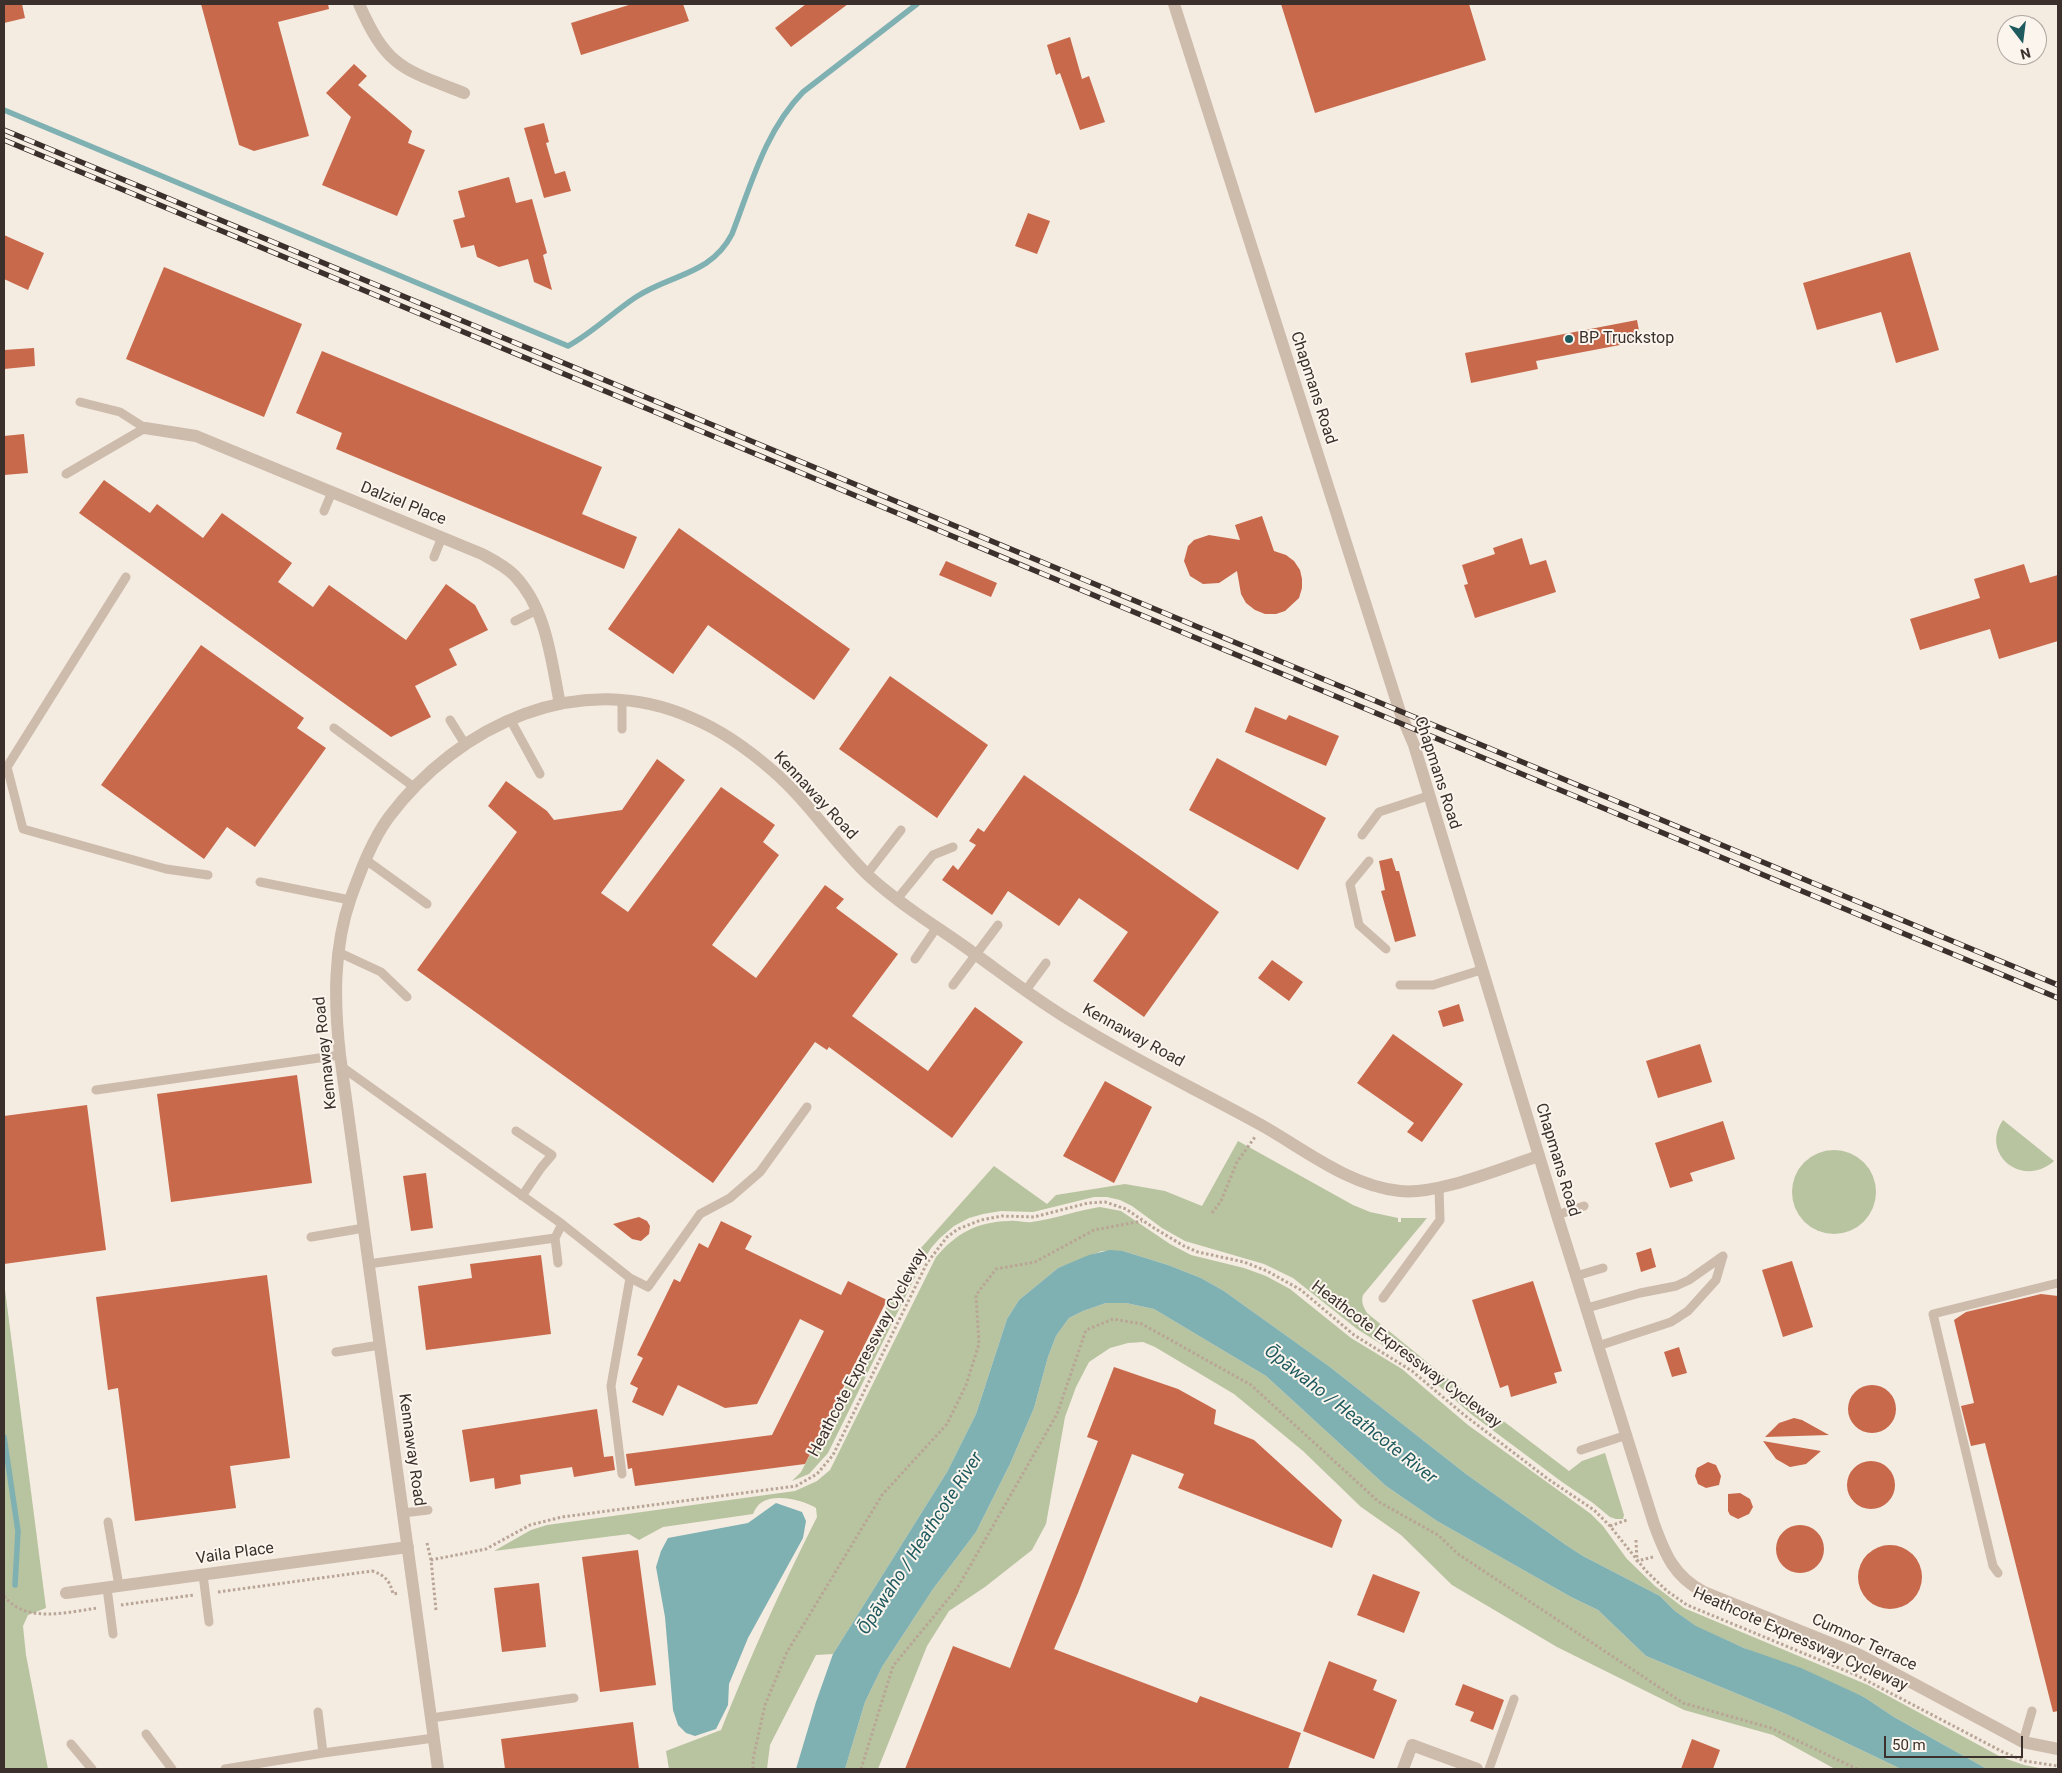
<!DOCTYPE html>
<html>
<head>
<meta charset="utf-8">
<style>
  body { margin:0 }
  #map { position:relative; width:2062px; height:1773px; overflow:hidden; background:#f4ebe1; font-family:Roboto,sans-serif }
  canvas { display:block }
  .frame { position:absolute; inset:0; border:5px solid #3b302b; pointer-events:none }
  .north { position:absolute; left:1997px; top:15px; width:50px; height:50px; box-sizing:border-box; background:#fbf5ee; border:1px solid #aea6a0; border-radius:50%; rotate:165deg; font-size:14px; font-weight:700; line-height:20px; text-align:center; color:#3b302b }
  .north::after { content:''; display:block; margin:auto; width:18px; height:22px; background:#1f5a5e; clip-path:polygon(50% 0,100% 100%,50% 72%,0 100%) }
  .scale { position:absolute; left:1884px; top:1736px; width:139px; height:22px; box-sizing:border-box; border:2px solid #3b302b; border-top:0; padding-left:6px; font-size:15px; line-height:18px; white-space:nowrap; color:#3b302b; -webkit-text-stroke:4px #fbf5ee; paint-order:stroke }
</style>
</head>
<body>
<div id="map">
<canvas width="2062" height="1773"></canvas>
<div class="frame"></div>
<div class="north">N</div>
<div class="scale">50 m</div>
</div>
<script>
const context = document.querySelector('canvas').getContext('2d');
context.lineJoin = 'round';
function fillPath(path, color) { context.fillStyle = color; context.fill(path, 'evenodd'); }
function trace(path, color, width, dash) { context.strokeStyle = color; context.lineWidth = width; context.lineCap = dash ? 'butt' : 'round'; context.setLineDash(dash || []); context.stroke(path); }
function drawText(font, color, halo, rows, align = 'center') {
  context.font = font + ' Roboto,sans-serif'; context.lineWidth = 4; context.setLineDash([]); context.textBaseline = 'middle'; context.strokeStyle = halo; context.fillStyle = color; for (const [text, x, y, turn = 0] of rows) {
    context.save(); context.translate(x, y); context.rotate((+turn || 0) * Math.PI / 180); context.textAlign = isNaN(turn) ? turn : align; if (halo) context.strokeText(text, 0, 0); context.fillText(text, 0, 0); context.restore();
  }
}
const green = new Path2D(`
  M2003,1120L2054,1161C2023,1189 1979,1154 2003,1120Z
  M1238,1141L1353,1205L1370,1212L1398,1218V1222H1401V1218H1427L1363,1295C1361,1302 1363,1306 1367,1313L1439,1372L1569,1471L1582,1461L1605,1453L1624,1515L1623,1519H1616L1610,1517L1593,1503L1562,1482L1471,1414L1416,1366L1357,1329L1293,1278L1264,1264L1185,1241L1162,1228L1132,1206L1120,1200L1107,1197H1094L1033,1212L1001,1211L983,1214L969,1218L954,1226L940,1238L931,1248L921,1265L828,1453L809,1474L792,1481L801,1472L912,1258L994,1166L1047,1204L1056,1195L1125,1184L1165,1191L1202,1206Z
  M1792 1192a42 42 0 1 1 84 0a42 42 0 1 1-84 0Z
  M1100,1207L1121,1211L1170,1244L1191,1255L1244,1268L1266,1276L1290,1289L1351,1338L1402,1369L1468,1425L1591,1514L1603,1526L1627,1559L1655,1586L1684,1608L1868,1685L2001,1757L2024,1765L2044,1769H1987L1894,1717L1864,1697L1744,1648L1697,1627L1675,1611L1660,1596L1583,1556L1566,1545L1466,1474L1330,1367L1224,1291L1201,1278L1168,1265L1123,1251H1102L1058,1268L1019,1300L1007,1319L976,1414L947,1472L833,1654L816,1655L770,1745L767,1769H669L666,1751L721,1730C750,1657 782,1586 817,1517L816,1508C804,1500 777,1494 764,1501C758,1504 756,1508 753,1514L663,1527L639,1540L629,1534L494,1551L531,1530L547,1525L795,1491L817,1481L830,1470L936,1257C957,1233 976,1222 1009,1221C1017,1220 1025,1223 1032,1222C1055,1219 1078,1210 1100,1207Z
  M4,1282L46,1608L28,1615L23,1626L26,1655L48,1769H4Z
  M1106,1303H1126L1154,1309L1266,1376L1386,1486L1437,1521L1571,1597L1598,1610L1646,1656L1786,1714L1901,1769H1835L1773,1735L1684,1710L1557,1647L1452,1585L1401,1535L1361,1507L1303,1451L1234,1394L1155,1347L1143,1342L1128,1343L1110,1348L1089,1362L1076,1387L1065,1417L1046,1524L1032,1550L985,1587L949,1611L927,1646L878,1769H845L865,1702L882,1667L933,1589L976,1532L1010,1464L1034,1408L1048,1357L1056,1336L1069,1318L1083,1311Z`);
const water = new Path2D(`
  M1110,1250L1123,1251L1168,1265L1201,1278L1224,1291L1330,1367L1466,1474L1566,1545L1583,1556L1660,1596L1675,1611L1696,1626L1744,1648L1801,1668L1864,1697L1894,1717L1987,1769H1901L1786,1714L1646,1656L1598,1610L1571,1597L1437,1521L1386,1486L1266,1376L1154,1309L1126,1303H1106L1083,1311L1069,1318L1056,1336L1048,1357L1034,1408L1010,1464L976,1532L933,1589L882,1667L865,1702L845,1769H796L816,1702L833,1654L947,1472L976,1414L1007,1319L1019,1300L1058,1268L1089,1255Z
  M776,1503L802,1512L806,1521L803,1538L748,1638L729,1684L728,1705L716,1729L695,1736L686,1733L678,1725L673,1710L665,1617L656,1567L661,1551L668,1538L748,1523Z`);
const stream = new Path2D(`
  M4,110L568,346C592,333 612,313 636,297C671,274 711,275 732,234C751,185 765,131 803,92L917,4
  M4,1437L18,1531L15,1585`);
const building = new Path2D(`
  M4,4H22L25,18L4,23Z
  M201,4H328L329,9L278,22L309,136L254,151L239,145Z
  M632,4H683L689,21L581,55L571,23Z
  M806,4H848L791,47L775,28Z
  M1281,4H1469L1486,60L1315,113Z
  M1070,37L1082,79L1089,76L1105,122L1080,130L1060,73L1056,75L1047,45Z
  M354,64L367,76L358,85L412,131L408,143L425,150L397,216L322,185L351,117L326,93Z
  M544,123L549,142L546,143L555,174L565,171L571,191L544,198L524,128Z
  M509,177L516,203L532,199L547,253L543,255L552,290L534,282L528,259L499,267L477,257L474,245L461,248L453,220L465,217L458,191Z
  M1028,213L1050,221L1037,254L1015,246Z
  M4,235L44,253L28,290L4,279Z
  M1910,252L1939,350L1896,363L1881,312L1817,330L1803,283Z
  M164,267L302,324L264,417L126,359Z
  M1637,320L1641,341L1536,361L1538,369L1471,383L1465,353Z
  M34,348L35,366L4,369V350Z
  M322,351L602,467L582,514L637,537L624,569L336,449L342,433L296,413Z
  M24,434L28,473L4,475V436Z
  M104,480L150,513L157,504L203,538L222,513L292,563L278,582L313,607L329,585L406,640L446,584L475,605L488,630L449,649L457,665L415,686L431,717L391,737L79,513Z
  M1262,516L1274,551L1286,555L1294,561L1300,570L1302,579V588L1299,598L1285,611L1276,614H1265L1255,610L1246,603L1241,594L1237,571L1219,583L1203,584L1190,576L1184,561L1188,546L1194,540L1209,535L1240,540L1235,525Z
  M679,528L850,649L814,700L708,625L673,674L608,629Z
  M1522,538L1530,565L1546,560L1556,592L1475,618L1464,585L1468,584L1462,565L1495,554L1493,548Z
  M946,561L997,583L991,597L939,575Z
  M2024,564L2030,583L2058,575V641L1999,659L1990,629L1920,650L1910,619L1980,598L1974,579Z
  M201,645L304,718L297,728L326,748L255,847L227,827L204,859L101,785Z
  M890,676L988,745L937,818L839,749Z
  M1255,707L1286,720L1289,715L1339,736L1326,766L1245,732Z
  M1217,758L1326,818L1298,870L1189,810Z
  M657,759L685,780L601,893L628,912L721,787L761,815L775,825L763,842L779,855L712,945L756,978L825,885L844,899L836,908L898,954L852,1016L928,1071L975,1007L1023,1042L952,1138L829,1047L827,1050L815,1042L713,1183L417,970L517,832L488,806L506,781L547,811L554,820L622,810Z
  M1024,775L1219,912L1144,1017L1093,981L1128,932L1079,898L1059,926L1008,891L992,915L942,880L953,865L958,870L976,845L969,841L978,828L984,832Z
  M1392,858L1396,871H1399L1416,936L1395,942L1381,891L1385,890L1379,861Z
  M1272,960L1303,982L1289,1001L1258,978Z
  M1459,1004L1464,1021L1443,1027L1438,1011Z
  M1393,1034L1463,1084L1422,1142L1407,1132L1414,1123L1357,1083Z
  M1700,1044L1712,1082L1658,1098L1646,1061Z
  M297,1075L312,1183L171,1202L157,1094Z
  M1105,1081L1152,1107L1114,1183L1063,1156Z
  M87,1105L106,1250L4,1264V1116Z
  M1723,1121L1735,1159L1690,1173L1693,1181L1670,1188L1655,1143Z
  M426,1173L433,1228L411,1231L403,1176Z
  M639,1217L647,1221L650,1226L649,1234L641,1241L632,1239L613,1224Z
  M721,1221L752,1236L745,1249L841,1295L848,1281L887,1300L805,1464L635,1486L632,1468L628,1469L626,1454L772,1435L824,1331L800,1319L757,1404L725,1408L678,1385L663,1416L632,1402L638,1388L630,1384L643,1358L637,1355L674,1279L680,1282L699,1243L708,1248Z
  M1651,1248L1656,1267L1641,1272L1636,1253Z
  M541,1255L551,1334L426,1350L418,1286L472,1278L470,1264Z
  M1792,1261L1813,1327L1783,1337L1762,1270Z
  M267,1275L290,1458L230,1466L236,1508L135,1521L118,1388L108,1390L96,1297Z
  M1533,1281L1562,1371L1554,1373L1557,1383L1511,1397L1508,1385L1500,1388L1472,1300Z
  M2041,1294L2058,1296V1711L2053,1712L1985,1443L1971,1446L1961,1406L1974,1403L1954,1320L1966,1312Z
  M1679,1347L1687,1373L1672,1377L1664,1352Z
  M1114,1367L1178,1389L1216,1410L1214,1424L1254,1440L1342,1520L1332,1548L1178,1488L1184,1474L1132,1454L1078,1593L1054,1649L1197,1703L1200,1696L1301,1733L1288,1769H905L953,1646L1010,1668L1098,1441L1087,1437Z
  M1848 1409a24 24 0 1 1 48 0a24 24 0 1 1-48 0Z
  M597,1409L604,1457L613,1456L615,1470L574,1477L572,1467L520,1475L521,1484L495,1489L494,1478L470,1482L462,1430Z
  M1794,1418L1802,1420L1829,1435L1765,1437L1779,1423Z
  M1763,1441L1821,1451L1806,1464L1790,1467L1776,1459Z
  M1847 1485a24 24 0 1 1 48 0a24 24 0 1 1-48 0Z
  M1708,1462L1716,1465L1721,1476L1719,1485L1706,1488L1698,1484L1695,1476L1697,1468Z
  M1740,1493L1750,1499L1753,1507L1749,1514L1738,1519L1730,1515L1728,1511V1494Z
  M1776 1549a24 24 0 1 1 48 0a24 24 0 1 1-48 0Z
  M1858 1577a32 32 0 1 1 64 0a32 32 0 1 1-64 0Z
  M638,1550L656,1685L600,1692L582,1557Z
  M1373,1574L1420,1592L1404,1633L1357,1615Z
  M539,1583L546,1647L502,1652L494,1588Z
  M1329,1661L1377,1680L1373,1690L1397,1700L1374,1759L1303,1731Z
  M1463,1684L1504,1700L1493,1730L1470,1721L1474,1712L1455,1705Z
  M633,1722L639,1769H505L501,1739Z
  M1692,1739L1720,1750L1713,1769H1681Z`);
const path = new Path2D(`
  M1212,1213L1221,1201L1237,1162L1255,1137
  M1610,1526L1627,1520
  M1636,1540L1637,1561L1653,1557
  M427,1543L431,1560
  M218,1592L372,1571C385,1575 390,1581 393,1594L399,1593
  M4,1596C26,1624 67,1612 98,1608
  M121,1605L194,1595
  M436,1610L431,1560L486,1549L530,1525L562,1517L796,1486L817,1474L833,1455L927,1263L947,1237L958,1229L981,1220L1002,1216L1034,1217L1088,1203L1105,1202L1126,1209L1154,1228L1184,1246L1198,1252L1244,1262L1267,1271L1301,1290L1354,1335L1412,1371L1463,1414L1548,1479L1594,1510L1610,1526L1646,1571L1667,1591L1687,1605L1856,1675L2003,1752L2025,1761L2058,1766
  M753,1769V1759L765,1705L787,1652L882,1495L947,1424L966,1385L979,1344L976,1295L996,1269L1035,1262L1094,1230L1142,1221
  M861,1769L893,1666L958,1587L1057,1414L1086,1330L1113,1319L1142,1324L1251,1385L1379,1502L1438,1535L1458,1554L1683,1703L1771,1728L1857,1769`);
const service = new Path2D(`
  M66,474L145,428L120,412L80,402
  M324,511L332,492
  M434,557L442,537
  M126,577L7,767L23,829L166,869L208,875
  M515,621L537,610
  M510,719L540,774
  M450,720L465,744
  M334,728L414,787
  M622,729V700
  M1362,835L1379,812L1428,796
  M366,860L427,904
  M1369,861L1350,884L1359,925L1386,949
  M867,874L901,830
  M260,882L350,900
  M898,898L933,855L953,847
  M338,952L381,972L407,997
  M915,959L937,927
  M953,985L998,925
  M1400,985H1433L1481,970
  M1026,990L1046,963
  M342,1067L562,1224L630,1278L648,1287L700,1214L730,1198L760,1172L807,1107
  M96,1090L340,1055
  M516,1131L552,1155L541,1168L522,1196
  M1557,1215L1584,1206
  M311,1237L364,1228
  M558,1263L555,1238L562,1224
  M368,1264L555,1238
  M1576,1276L1603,1268
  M1383,1298L1440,1220L1439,1188
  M1587,1308L1640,1293L1676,1286L1689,1280L1723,1256L1716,1280L1688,1311L1671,1322L1598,1346
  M336,1352L380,1345
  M1581,1450L1627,1435
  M622,1474L611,1386L630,1278
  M403,1513L428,1510
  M108,1522L119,1586
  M1998,1573L1993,1566L1933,1314L2058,1283
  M203,1575L209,1622
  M107,1588L113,1634
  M318,1712L323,1753L434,1738
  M431,1718L574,1698
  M146,1734L172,1769
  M2023,1742L2032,1711
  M71,1744L92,1769
  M225,1769L323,1753
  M1489,1769L1514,1699`);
const minor = new Path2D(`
  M359,4C387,68 403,69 464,93
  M145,428L196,436L482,554C493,560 505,566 514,575C547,609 551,660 560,704
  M66,1593L408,1547
  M438,1769L340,1055C334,1002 333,948 351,897C361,870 372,840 389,817C459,724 580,668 692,718C721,730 749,750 773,771C809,802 835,844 870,877C897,902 931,923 961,944C998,970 1034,999 1073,1022C1134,1060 1200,1091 1263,1126C1305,1150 1350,1186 1400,1191C1438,1195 1501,1168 1539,1156
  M1403,1769L1412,1745L1477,1769`);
const tertiary = new Path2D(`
  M1174,4L1400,712L1414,745L1557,1215L1654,1524C1665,1554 1674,1577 1704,1592L1860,1655L2023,1742L2058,1749`);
const rail = new Path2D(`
  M4,130L2058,985
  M4,140L2058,998`);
const markers = [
  [1569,339,5,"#1f5a5e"]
];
const poiNames = [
  ["BP Truckstop",1579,339]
];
const streetNames = [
  ["Chapmans Road",1313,388,72],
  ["Dalziel Place",403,504,22],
  ["Chapmans Road",1437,773,72],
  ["Kennaway Road",815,796,47],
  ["Kennaway Road",1133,1036,29],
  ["Kennaway Road",326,1053,-96],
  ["Chapmans Road",1557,1160,73],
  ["Heathcote Expressway Cycleway",868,1353,-62],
  ["Heathcote Expressway Cycleway",1406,1355,37],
  ["Kennaway Road",411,1450,82],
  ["Vaila Place",235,1554,-8],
  ["Heathcote Expressway Cycleway",1800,1640,24],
  ["Cumnor Terrace",1864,1643,25]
];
const waterNames = [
  ["Ōpāwaho / Heathcote River",1350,1415,38],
  ["Ōpāwaho / Heathcote River",921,1544,-57]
];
fillPath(green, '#b8c4a0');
fillPath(water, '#7fb0b2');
trace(stream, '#7fb0b2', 5.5);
fillPath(building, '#c8694b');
trace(path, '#b9a596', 3, [2.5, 2.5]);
trace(service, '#cdbbac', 9);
trace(minor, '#cdbbac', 12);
trace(tertiary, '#cdbbac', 12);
trace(rail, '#3b302b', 5.5);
trace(rail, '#fbf5ee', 4, [11]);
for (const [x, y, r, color] of markers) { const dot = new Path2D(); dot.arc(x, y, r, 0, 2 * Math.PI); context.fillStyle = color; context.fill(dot); trace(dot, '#fbf5ee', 2); }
drawText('16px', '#3b302b', '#fbf5ee', poiNames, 'left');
drawText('16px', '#3b302b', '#fbf5ee', streetNames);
drawText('italic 18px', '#1f5a5e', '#fbf5ee', waterNames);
</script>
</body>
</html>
